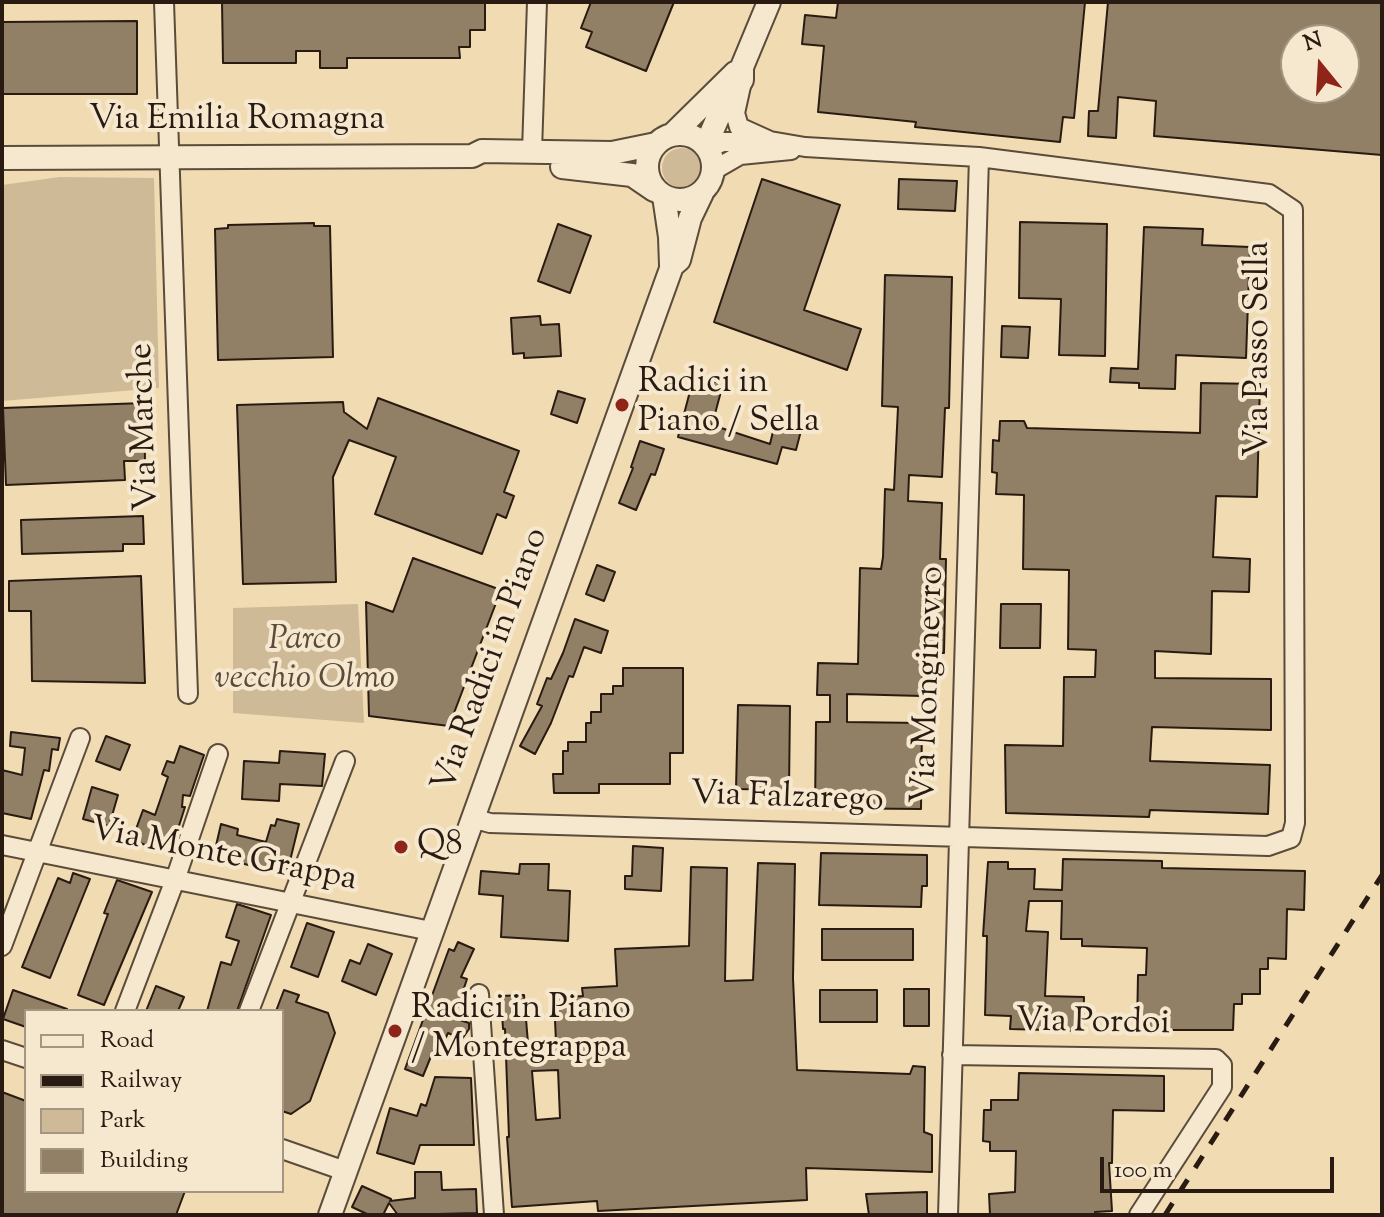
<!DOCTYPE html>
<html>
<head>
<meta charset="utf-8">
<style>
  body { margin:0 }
  #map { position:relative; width:1384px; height:1217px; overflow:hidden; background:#f1dbb3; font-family:"Sorts Mill Goudy",serif }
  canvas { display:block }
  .frame { position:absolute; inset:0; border:4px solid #291b12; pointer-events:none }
  .legend { position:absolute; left:24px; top:1009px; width:260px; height:184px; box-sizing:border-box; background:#f6e8ce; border:2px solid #a49683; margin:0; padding:10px 14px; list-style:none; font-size:24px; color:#291b12 }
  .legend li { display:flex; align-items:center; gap:16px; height:40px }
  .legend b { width:40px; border:2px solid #a49683 }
  .north { position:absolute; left:1280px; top:24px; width:80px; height:80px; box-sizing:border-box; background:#f6e8ce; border:2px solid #a49683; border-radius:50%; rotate:342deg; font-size:22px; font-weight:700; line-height:32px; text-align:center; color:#291b12 }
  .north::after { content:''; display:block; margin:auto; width:28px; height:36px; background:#8f2418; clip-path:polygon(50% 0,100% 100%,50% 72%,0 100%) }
  .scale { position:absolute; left:1100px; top:1157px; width:234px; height:36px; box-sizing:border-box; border:4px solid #291b12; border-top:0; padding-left:10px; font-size:24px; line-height:28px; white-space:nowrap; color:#291b12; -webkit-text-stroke:6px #f6e8ce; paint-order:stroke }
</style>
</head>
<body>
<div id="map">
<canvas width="1384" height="1217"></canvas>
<div class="frame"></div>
<ul class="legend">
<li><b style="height:10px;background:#f6e8ce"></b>Road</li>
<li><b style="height:10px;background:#291b12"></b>Railway</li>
<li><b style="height:22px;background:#cfba98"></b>Park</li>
<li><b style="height:22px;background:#917f66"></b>Building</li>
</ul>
<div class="north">N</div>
<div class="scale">100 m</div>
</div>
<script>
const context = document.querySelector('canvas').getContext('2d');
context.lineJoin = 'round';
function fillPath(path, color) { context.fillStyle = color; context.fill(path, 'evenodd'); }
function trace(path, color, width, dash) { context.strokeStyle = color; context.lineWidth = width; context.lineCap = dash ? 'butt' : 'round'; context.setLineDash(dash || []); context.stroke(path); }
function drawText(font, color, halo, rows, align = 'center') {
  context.font = font + ' "Sorts Mill Goudy",serif'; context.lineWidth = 8; context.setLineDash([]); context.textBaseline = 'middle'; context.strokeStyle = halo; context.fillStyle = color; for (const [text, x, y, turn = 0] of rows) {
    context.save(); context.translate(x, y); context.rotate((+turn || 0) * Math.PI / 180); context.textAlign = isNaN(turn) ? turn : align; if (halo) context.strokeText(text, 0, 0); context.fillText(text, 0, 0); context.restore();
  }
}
const green = new Path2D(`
  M662 168a20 20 0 1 1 40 0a20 20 0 1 1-40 0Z
  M60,177L154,178L159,388L2,401V185Z
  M358,604L364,723L233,713V608Z`);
const building = new Path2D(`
  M222,2H485V30H470V47H459L460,58H347V68H320V51H296V63H223Z
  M591,2H674L646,71L586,47L592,32L581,28Z
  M838,2H1085L1074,118L1063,117L1060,142L915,127L916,122L818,112L824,46L802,44L805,15L836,18Z
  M1108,2H1382V155L1154,136L1156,101L1118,97L1116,138L1088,136L1089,111H1098ZM1296,40H1344V88H1296Z
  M137,21V94H2V22Z
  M762,179L840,205L804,310L861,329L847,370L714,322Z
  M899,179L957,181L955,211L898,209Z
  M1020,222L1107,224L1105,356L1059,355L1061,299L1019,298Z
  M314,223V226H330L333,357L218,360L215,229L228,228V225Z
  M558,224L591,236L570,293L538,281Z
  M1144,227L1203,229L1202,245L1250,247L1246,358L1176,355L1175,389L1139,388V383L1110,382L1111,368L1138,369Z
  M885,275L952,277L949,408H945L942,477L909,475L908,501L942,503L940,559H946L944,653L923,652L922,696L847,694V722L922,723L921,809L815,808L816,722H830V695H817L818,663L858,664L860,568L881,569L883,557L885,489L894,490L898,407L882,406Z
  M540,316L541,325L559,324L561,356L524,358V353L513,354L511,318Z
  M1002,326L1030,327L1028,358L1001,357Z
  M694,376L723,384L712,425L770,444L776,419L790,423L792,416L804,419L796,450L782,447L777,464L678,437Z
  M1201,383L1260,384L1257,497L1216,496L1213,557L1250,559L1249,592L1212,591L1211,654L1155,651V678L1271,679V730L1152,727L1150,761L1270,765L1268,814L1150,810L1149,817L1006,813L1005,745L1063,746L1064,677H1095L1096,650L1068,649L1069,570L1023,569L1024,495L996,494L997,473L992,472L993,440L999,441L1000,421H1024L1027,428L1200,433Z
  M558,391L585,399L577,423L551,414Z
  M378,398L519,451L504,492L514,496L506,518L497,514L482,554L375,514L396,457L349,440L333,477L336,582L243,584L237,405L343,402L344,412L367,429Z
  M144,403L145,461H124L125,480L6,485L3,408Z
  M640,441L664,449L655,475L651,474L636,510L619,503L633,468L631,467Z
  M143,516L144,544H123V551L22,554L21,520Z
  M413,558L501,590L449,726L369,716L366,602L393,612Z
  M597,565L615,572L604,601L586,594Z
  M141,576L145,683L32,681L31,611H9V581Z
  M1001,604H1041L1040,648H1000Z
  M575,619L608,631L601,653L584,647L573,677L569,676L551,723L535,754L520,746L542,706L537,704L547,678L551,679L563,653Z
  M623,668H683V753H670V784H599V793H554L553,774H563V751H568V742H586V723H591V712H601V694H613V686H623Z
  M738,705L790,706L789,790L736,789Z
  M11,732L60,738L58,750L52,749L49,771L44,770L31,819L2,813V770L22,775L25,748L10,746Z
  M106,736L130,745L120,770L96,761Z
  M180,746L204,755L190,796L183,795L182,807H185L170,854L132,840L143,810L155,815L168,777L162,774L167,761L174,763Z
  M280,751L325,754L322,786L280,784L279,801L242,799L244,761L279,763Z
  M92,787L118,795L109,826L83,819Z
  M277,819L299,824L288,869L270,865L268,870L225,859L227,853L215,850L221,824L238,829L237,835L266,842L271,825L275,826Z
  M633,846L663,848L661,891L625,889V876H632Z
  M821,853L927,855V886H922L921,907L819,905Z
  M1063,859L1162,861V868L1305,871L1304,910L1287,909L1286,959L1268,958V969H1260V994H1242V1004H1234L1233,1030H1137L1138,975H1146L1147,948L1082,946V939H1061L1062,901H1029L1026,931L1048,932L1045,996L1084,997L1083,1031L1010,1029L1011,1016L985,1015L987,936H983L988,862H1008V869H1035L1034,889L1062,890Z
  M758,863L795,864L793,978L797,1070L910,1074L913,1066L925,1067L924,1132L932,1135V1172L806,1168L807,1200L598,1211L597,1201L512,1207L507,1137H509L505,1029H503L501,996L524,995L528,1043L556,1042L554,998L583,996L582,988L617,986L615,949L689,946L691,867L727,868L725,981L753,980ZM558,1070L560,1118L536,1120L532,1071Z
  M520,864H549L548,890L570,891L568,941L501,937L503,896L479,894L481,871L519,874Z
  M73,873L90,879L50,978L22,967L58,878L70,883Z
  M117,880L152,892L104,1005L78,995L108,914L104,913Z
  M237,904L271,915L237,1011H207L221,962L231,965L239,941L226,937Z
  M307,923L334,932L318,977L291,967Z
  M822,929H913V960H822Z
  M458,942L474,949L461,977L467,979L454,1018L469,1023V1029L462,1039L448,1033L440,1050L434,1049L423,1076L405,1069L449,949L454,951Z
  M368,944L392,954L376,995L342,981L350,960L360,964Z
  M156,986L184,997L178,1011H146Z
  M904,989H929V1026H904Z
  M13,990L67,1009V1011H26V1027L3,1019Z
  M284,990L299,995L296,1002L328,1013L335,1033L310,1101L291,1114L282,1111V1011H276Z
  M820,990H877V1022H820Z
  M1019,1073L1164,1076V1111L1113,1110L1112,1163H1109L1112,1211L1095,1212V1215H990L989,1194L1015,1192L1016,1151H990V1142L983,1141L984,1110H991V1100H1018Z
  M435,1077L471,1078L474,1145H420L414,1164L377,1153L390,1108L417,1116L421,1104L426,1106Z
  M2,1092L26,1101V1191H185L176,1215H2Z
  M415,1172H441L442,1190L476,1189L477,1213L398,1215L389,1203L383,1215H369L352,1207L362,1186L391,1199L390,1201L415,1198Z
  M927,1192V1215H869L866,1194Z`);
const minor = new Path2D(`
  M164,2L188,694
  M708,148L723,142H764
  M532,151L537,2
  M714,170L740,155L791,150
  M472,818L490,823L1268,846L1291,838L1295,823L1293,210L1269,194L979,157L805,147L770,141L739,127L735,113L741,86
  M2,845L431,931
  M2,946L80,738
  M479,994L494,1215
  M125,1011L175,880L218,754
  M249,1011L345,761
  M2,1050L26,1058
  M952,1055L1216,1059L1222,1065V1087L1139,1215
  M282,1149L345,1171
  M948,1215L979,157`);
const tertiary = new Path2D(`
  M647 167a33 33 0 1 1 66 0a33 33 0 1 1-66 0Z
  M672,135L735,73
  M706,145L723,106L742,80V67L769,2
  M2,158L472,156L482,151L612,153L656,144
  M562,167L632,175L654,190
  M664,196L670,237L671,265
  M330,1215L672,266L679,260L690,218L702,193`);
const rail = new Path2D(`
  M1165,1215L1382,875`);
const markers = [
  [622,405,8,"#8f2418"],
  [401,847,8,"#8f2418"],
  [395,1031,8,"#8f2418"]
];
const streetNames = [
  ["Via Emilia Romagna",237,122],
  ["Via Passo Sella",1261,349,-90],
  ["Via Marche",147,427,-92],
  ["Via Radici in Piano",493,661,-70],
  ["Via Monginevro",931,685,-88],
  ["Via Falzarego",787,800,2],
  ["Via Monte Grappa",223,857,11],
  ["Via Pordoi",1093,1025,1]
];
const poiNames = [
  ["Radici in",638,385],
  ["Piano / Sella",638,424],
  ["Q8",417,847],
  ["Radici in Piano",411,1011],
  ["/ Montegrappa",411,1050]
];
const parkNames = [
  ["Parco",305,642],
  ["vecchio Olmo",305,681]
];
fillPath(green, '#cfba98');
fillPath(building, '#917f66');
trace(building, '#291b12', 2);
trace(minor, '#5b4b3a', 22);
trace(tertiary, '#5b4b3a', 26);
trace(minor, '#f6e8ce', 18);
trace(tertiary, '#f6e8ce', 22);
trace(rail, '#291b12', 5, [14, 14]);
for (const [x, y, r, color] of markers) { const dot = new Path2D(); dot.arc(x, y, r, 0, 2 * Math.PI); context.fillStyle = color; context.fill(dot); trace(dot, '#f6e8ce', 3); }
drawText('34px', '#291b12', '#f6e8ce', streetNames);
drawText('34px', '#291b12', '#f6e8ce', poiNames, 'left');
drawText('italic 34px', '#5b4b3a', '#f6e8ce', parkNames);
</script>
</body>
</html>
